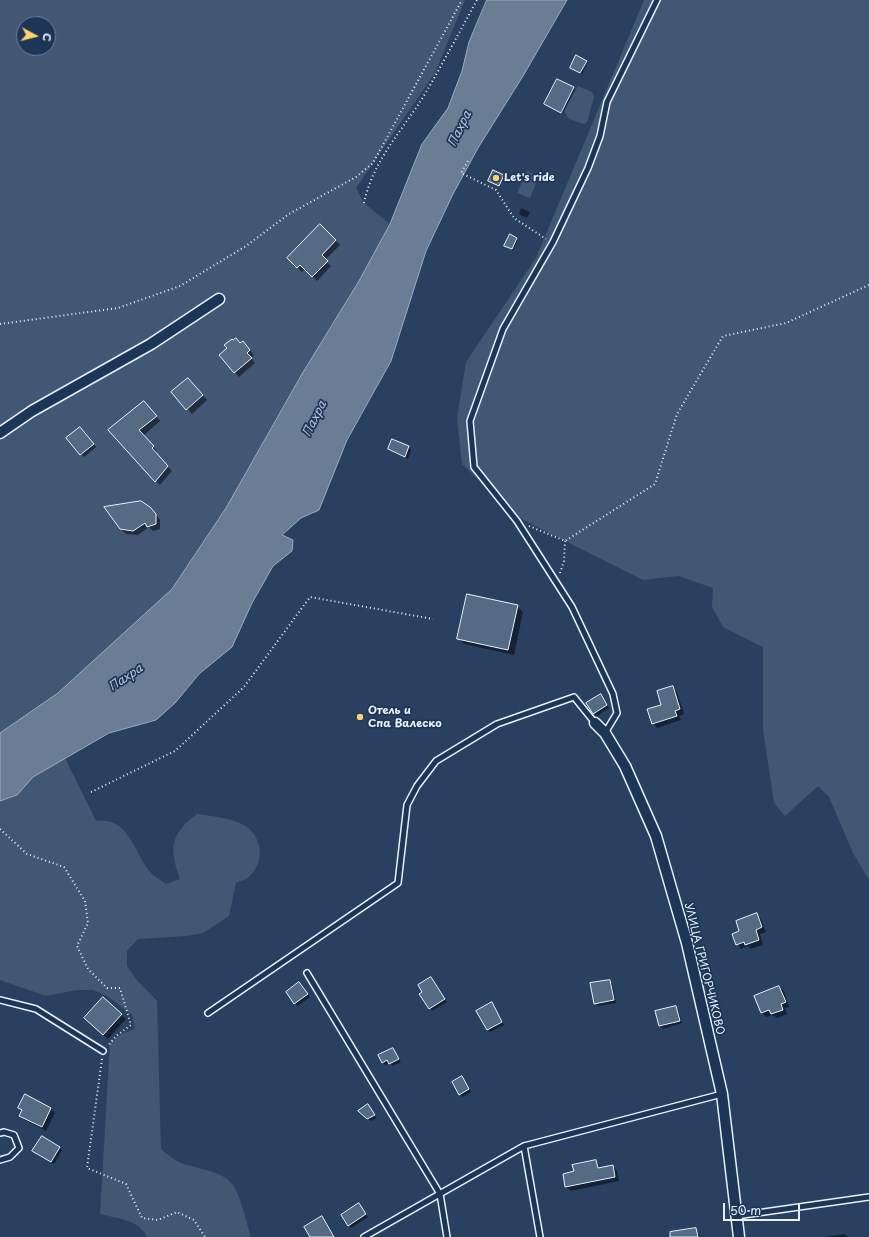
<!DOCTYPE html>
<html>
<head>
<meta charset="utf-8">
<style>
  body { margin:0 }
  #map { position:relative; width:869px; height:1237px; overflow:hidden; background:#294061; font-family:"Playpen Sans",sans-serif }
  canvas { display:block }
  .north { position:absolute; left:16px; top:16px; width:40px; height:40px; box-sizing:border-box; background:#1d3557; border:1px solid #6e8097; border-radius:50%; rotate:97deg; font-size:11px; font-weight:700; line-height:16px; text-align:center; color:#e8f1f8 }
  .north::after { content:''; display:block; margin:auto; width:14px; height:18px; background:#ffd166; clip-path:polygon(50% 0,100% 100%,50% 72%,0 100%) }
  .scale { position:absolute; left:723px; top:1203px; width:77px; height:18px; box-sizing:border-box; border:2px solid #e8f1f8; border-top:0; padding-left:5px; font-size:12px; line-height:14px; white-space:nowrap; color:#e8f1f8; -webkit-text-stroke:3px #1d3557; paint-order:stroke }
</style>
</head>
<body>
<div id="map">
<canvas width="869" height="1237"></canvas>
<div class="north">С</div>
<div class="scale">50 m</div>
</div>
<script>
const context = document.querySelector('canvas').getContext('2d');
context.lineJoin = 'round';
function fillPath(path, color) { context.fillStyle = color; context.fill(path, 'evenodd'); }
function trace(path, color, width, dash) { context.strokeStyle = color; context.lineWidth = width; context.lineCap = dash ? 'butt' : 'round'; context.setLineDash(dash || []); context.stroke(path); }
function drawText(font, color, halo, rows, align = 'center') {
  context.font = font + ' "Playpen Sans",sans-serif'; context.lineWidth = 3.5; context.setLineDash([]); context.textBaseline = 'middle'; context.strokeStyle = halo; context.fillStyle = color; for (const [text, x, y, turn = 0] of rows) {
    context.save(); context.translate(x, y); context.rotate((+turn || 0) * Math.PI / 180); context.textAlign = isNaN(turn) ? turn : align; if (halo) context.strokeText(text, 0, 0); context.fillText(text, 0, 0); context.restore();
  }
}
const green = new Path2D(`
  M0,0H465L435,73L356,188L364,203L390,224L359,281L302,374L226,508L172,589L58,693L0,733ZM24,24H48V48H24Z
  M644,0H869V880L853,853L829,797L818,786L785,816L774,803L763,730V647L723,627L712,607L713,588L679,576L643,580L565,541L520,518L462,464L457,418L466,362L536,258Z
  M578,86L592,92L594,97L587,122L584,124L569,119L564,111Z
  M527,171L539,176L530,198L517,193Z
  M65,758L96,821C131,816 134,857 153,875C157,878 162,881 166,884L180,879C169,849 170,834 197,814C211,816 230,818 242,824C262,834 266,860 250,876C247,879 241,881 236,883L229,916L203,933L187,936L138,939L127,951V966L136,979L157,1001L161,1149C168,1155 175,1161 184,1164C204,1171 227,1170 237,1192C243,1206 246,1222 251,1237H147C140,1220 116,1218 100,1214L110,1043L121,1034L135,1029L132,1015L107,996L93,990H77L46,996L0,980V801L17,795L33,777Z`);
const water = new Path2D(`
  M487,0H567L523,76L478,148L453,194L426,251L391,361L347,440L319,510L301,518L282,535L293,540L292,551L273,566L252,603L232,647L199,674L175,703L156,720L109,733L33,777L17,795L0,801V733L58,693L172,589L226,508L302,374L359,281L390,224L422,144L448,108L462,71L469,42Z`);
const shadow = new Path2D(`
  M587,61L588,62L582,74L572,69Z
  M557,80L575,89L563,113L547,105Z
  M503,175L500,186L491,182Z
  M521,208L530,212L527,218L519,214Z
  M320,225L340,245L325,260L331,266L317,281L305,269L302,272L288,258Z
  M510,235L518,240L513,250L507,247Z
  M241,344L247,347L254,355L251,358L255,363L239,377L221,356Z
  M192,384L207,400L192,414L173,392Z
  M148,406L160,421L143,436L157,451L155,453L172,471L160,485L109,430Z
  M83,431L96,447L84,457L68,439Z
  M409,447L411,450L408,459L389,449Z
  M155,513L160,520V529L153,531L149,527L138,535L126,534L121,529Z
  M517,606L523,612L514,655L464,644L458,638Z
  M673,688L677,692L684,714L679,716L681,720L657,728L653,723Z
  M603,698L609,708L597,716L594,713Z
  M757,914L761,919L766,932L760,934L763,945L750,949L748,946L741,949L737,944L741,932Z
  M431,978L447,1002L432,1011L423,992Z
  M609,981L612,984L616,1003L598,1006L595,1003Z
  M302,986L310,997L298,1006L295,1003Z
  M779,987L784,991L789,1007L785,1008L787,1014L777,1018L773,1015L766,1017L762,1013Z
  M492,1004L504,1025L490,1032L488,1029Z
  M675,1007L678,1009L682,1023L663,1029L660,1026L656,1012Z
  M121,1015L126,1019L108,1039L90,1022Z
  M393,1049L401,1062L393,1066L389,1063L385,1065L382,1062Z
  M462,1077L471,1092L462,1097L460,1094Z
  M25,1096L51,1109L55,1113L46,1131L25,1120L20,1115L22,1111L19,1108Z
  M368,1105L377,1118L371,1121L359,1111Z
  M59,1147L62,1150L54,1164L34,1151Z
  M596,1161L601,1169L613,1166L617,1171L619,1181L571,1191L566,1187L575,1172Z
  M362,1207L368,1217L351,1228L349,1226Z
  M696,1229L700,1237H676Z
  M845,1234L848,1237H824Z`);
const building = new Path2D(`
  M576,55L587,61L580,73L570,68Z
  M557,79L574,87L561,113L544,104Z
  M493,170L504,175L499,186L488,181Z
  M320,224L336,240L322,255L328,261L312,277L300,265L297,268L287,258Z
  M510,234L517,238L512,249L504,246Z
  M236,338L240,343L243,341L250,350L247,353L252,358L234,373L219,355L227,348L224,345L232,339L233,340Z
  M188,378L203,395L186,410L171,392Z
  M144,401L157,416L139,430L154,446L152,448L168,466L155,482L108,430Z
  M80,427L94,444L80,455L66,438Z
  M392,439L409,446L405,457L388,449Z
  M141,501L150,507L156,514V524L147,527L145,523L133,531L120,529L104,507Z
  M467,594L518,605L508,650L457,639Z
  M673,686L680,709L675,711L677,716L652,724L647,709L661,705L657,691Z
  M601,694L607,705L593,714L586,703Z
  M757,913L762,927L756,930L759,940L745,945L744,942L736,945L732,934L739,931L736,921Z
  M431,977L445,999L429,1009L419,994L422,992L418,985Z
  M610,980L614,1000L594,1004L590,983Z
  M299,982L308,994L294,1004L286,992Z
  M779,986L786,1002L781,1004L783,1010L771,1014L769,1010L761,1013L754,996Z
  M103,997L122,1014L103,1035L84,1018Z
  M492,1002L502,1022L487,1030L476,1011Z
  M676,1006L680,1021L659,1026L655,1011Z
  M393,1048L399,1059L389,1064L387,1060L382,1063L378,1055Z
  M462,1076L469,1089L459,1095L452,1082Z
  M25,1094L51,1108L42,1127L19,1116L22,1110L18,1108Z
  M368,1104L375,1115L367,1119L358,1111Z
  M42,1136L60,1147L51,1162L32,1151Z
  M596,1160L598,1168L613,1165L615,1177L565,1187L563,1174L574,1171L572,1165Z
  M359,1203L366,1214L348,1226L341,1215Z
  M322,1216L334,1237H310L304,1227Z
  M696,1228L698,1237H670V1232Z`);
const path = new Path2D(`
  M468,161L461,173L496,190L514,218L546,239
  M364,203C373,160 403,130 425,94C443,63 460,31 477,0
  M0,324L118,308L180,286L246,246L289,214L356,177L373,163L462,0
  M529,526L565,541L655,484L677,414L723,336L786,323L869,285
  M560,573L564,561L565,541
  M91,792L175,751L244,687L310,597L433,619
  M0,829L27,854L64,867L85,901L88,923L77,946L88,969L107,988H120L131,1025L116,1036L108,1046
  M102,1059L87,1168L126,1184L142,1218L158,1220L177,1212L194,1220L205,1237`);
const service = new Path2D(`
  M605,733L617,713L613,694L572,607L517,521L474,467L470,421L503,329L553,242L588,168L600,136L607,102L657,0
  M307,973L440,1194L447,1237
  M0,1000L36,1009L103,1051
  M208,1013L398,883L407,805L417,786L436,761L497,724L574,697L595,723
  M0,1133L4,1132L14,1135L19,1148L10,1157L0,1160
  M736,1216L869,1197
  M364,1237L524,1146
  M540,1237L524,1146L722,1094`);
const minor = new Path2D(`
  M0,433L32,411L151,344L219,299
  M595,723L605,733L625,766L656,836L687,943L722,1094L739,1237`);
const markers = [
  [496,178,4,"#ffd166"],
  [360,717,4,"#ffd166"]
];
const poiNames = [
  ["Let's ride",504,178],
  ["Отель и",368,711],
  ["Спа Валеско",368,724]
];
const streetNames = [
  ["УЛИЦА ГРИГОРЧИКОВО",704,969,76]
];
const waterNames = [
  ["Пахра",460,129,-64],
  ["Пахра",315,419,-63],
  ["Пахра",126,678,-34]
];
fillPath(green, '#415774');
fillPath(water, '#6b7c95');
trace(water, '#9dabbd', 1);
fillPath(shadow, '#0007');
fillPath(building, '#556a83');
trace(building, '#e8f1f8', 1);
trace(service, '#e8f1f8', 8);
trace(minor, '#e8f1f8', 13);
trace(path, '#e8f1f8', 2, [1, 3]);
trace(service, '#1d3557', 5);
trace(minor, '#1d3557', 10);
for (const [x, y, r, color] of markers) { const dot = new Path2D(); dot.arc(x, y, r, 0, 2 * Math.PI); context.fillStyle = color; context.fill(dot); trace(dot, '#1d3557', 1.5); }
drawText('bold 11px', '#e8f1f8', '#1d3557', poiNames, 'left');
drawText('11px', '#e8f1f8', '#1d3557', streetNames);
drawText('italic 12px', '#b6c2d0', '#1d3557', waterNames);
</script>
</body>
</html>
